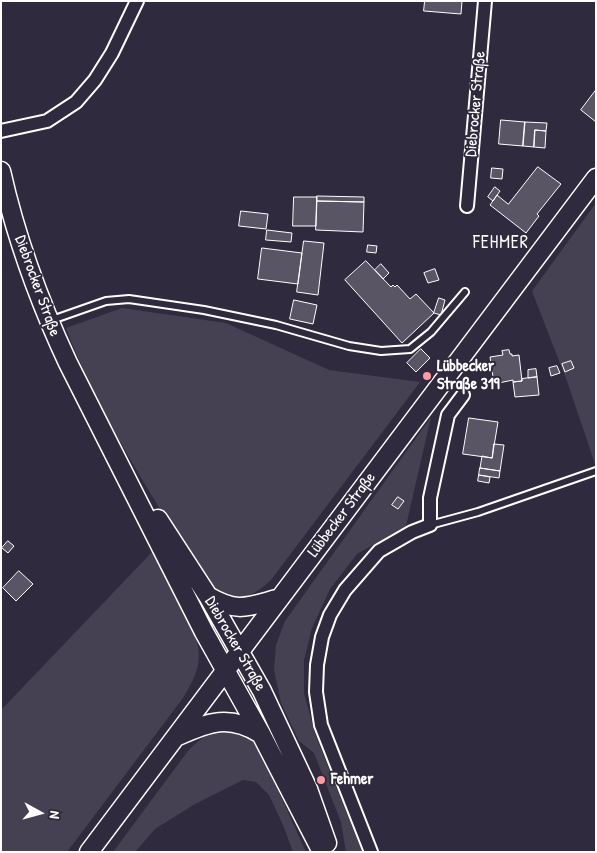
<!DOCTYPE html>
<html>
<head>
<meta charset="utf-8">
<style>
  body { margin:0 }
  #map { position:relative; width:597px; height:853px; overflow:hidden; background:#2f2a3d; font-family:"Patrick Hand",sans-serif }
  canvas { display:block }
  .frame { position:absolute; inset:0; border:2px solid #fff; pointer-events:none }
  .north { position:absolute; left:15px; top:788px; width:50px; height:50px; -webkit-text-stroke:4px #2f2a3d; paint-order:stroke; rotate:97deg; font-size:14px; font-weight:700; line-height:20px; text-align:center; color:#fff }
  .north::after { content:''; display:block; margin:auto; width:18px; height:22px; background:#fff; clip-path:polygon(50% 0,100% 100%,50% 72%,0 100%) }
</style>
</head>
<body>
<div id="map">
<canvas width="597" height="853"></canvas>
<div class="frame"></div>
<div class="north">N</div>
</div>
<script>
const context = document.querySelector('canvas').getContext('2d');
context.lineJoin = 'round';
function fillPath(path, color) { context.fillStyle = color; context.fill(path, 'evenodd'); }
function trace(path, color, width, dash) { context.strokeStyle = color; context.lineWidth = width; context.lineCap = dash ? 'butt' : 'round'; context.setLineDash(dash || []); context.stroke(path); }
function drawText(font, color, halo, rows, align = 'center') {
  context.font = font + ' "Patrick Hand",sans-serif'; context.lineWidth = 4; context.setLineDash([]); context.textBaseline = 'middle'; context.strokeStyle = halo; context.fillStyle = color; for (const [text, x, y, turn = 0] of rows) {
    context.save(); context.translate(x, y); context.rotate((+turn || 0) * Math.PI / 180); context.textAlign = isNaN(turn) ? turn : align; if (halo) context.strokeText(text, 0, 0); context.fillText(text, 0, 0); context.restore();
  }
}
const green = new Path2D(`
  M596,203V464H595L568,384L532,291Z
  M122,308L226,323L329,370L420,382L271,580C257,593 241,604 221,594C202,584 185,549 173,530C133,465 93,400 66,328Z
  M431,417L406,526L357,554L330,589L312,628L304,660V693L315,734L362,852H346L341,822L314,753L299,741L281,703L274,670L276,645L285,621Z
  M154,550L195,633C203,661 198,673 183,698L67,852H1L2,709Z
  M232,729L247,736L259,748L306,852H293L283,825L269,795L256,782L243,780L195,804L155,829L135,852H113L188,751C203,736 211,730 232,729Z`);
const building = new Path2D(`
  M425,1H462L461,14L424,11Z
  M596,90V122L581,110Z
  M501,120L525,122L523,146L499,144Z
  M525,122L547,123L546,131L535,130L534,147L523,146Z
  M535,130L546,131L545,148L534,147Z
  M538,167L561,184L537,214L539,216L526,233L490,205L497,195L508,204Z
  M492,168L503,169L502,179L491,178Z
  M495,187L500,191L493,201L488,197Z
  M317,196L364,197V202L317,201Z
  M294,197H317L316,226H293Z
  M317,201L364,202L363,232L316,230Z
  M241,211L268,214L266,229L239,226Z
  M267,230L292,233L291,242L266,240Z
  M304,241L324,243L318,295L297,292Z
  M368,245L377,246L376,253L367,252Z
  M262,248L302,253L298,284L258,279Z
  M366,261L391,287L393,285L395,287L397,285L410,299L416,294L434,313L402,343L345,280Z
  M381,264L389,273L383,279L375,270Z
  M435,269L439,280L428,283L424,273Z
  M439,298L445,300L441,315L434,313Z
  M294,300L317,305L313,324L290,319Z
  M421,349L430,358L416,372L407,363Z
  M509,350L510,354H512V356L519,355L522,381L513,382V380L494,384L490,357L503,355L502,351Z
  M571,361L574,368L565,372L562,364Z
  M557,366L560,373L551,376L549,368Z
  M536,369L537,377L528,378V370Z
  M537,377L539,395L515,397L513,382L522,381V379Z
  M469,418L498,422L492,458L463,454Z
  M494,444L504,445L500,471L480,468L482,456L492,458Z
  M480,468L500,471L499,478L479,475Z
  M479,475L490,477L489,483L478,481Z
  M398,497L404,501L398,509L392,505Z
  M8,541L14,546L8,553L2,548Z
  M19,571L33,584L16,601L3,588Z`);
const service = new Path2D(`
  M49,321L106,301L129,299L204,310L276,325L349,346L381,351L410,349L431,332L465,292
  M430,525L478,512L596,471`);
const minor = new Path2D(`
  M1,131L47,121L76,102L95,80L112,53L137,1
  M467,206L485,1
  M371,852L321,725L316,692L317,665L322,637L330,615L345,590L379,551L412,532L430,525V498L448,415L463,395`);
const secondary = new Path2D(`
  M1,171C16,238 39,301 68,363L204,632L261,734L322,852
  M158,519L208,596L262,691L308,789L327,843
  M208,596C237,613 247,607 277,599
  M178,736C209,722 229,714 261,734
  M89,852L596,178`);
const markers = [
  [427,376,5,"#ff9aa2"],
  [321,780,5,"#ff9aa2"]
];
const streetNames = [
  ["Diebrocker Straße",476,104,-85],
  ["Diebrocker Straße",37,286,70],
  ["Lübbecker Straße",342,515,-53],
  ["Diebrocker Straße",235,644,60]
];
const poiNames = [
  ["Lübbecker",437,367],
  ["Straße 319",437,385],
  ["Fehmer",331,780]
];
const neighbourhoodNames = [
  ["FEHMER",501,243]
];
fillPath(green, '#464152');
fillPath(building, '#595564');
trace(building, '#fff', 1);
trace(service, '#fff', 10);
trace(minor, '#fff', 16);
trace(secondary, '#fff', 21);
trace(service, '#2f2a3d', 6);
trace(minor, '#2f2a3d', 12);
trace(secondary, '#2f2a3d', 18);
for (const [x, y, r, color] of markers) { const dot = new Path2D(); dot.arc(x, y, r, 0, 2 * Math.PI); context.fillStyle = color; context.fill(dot); trace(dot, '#2f2a3d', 2); }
drawText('16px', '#fff', '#2f2a3d', streetNames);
drawText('bold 16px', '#fff', '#2f2a3d', poiNames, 'left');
context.letterSpacing = '1px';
drawText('18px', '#fff', '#2f2a3d', neighbourhoodNames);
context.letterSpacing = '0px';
</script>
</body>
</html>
